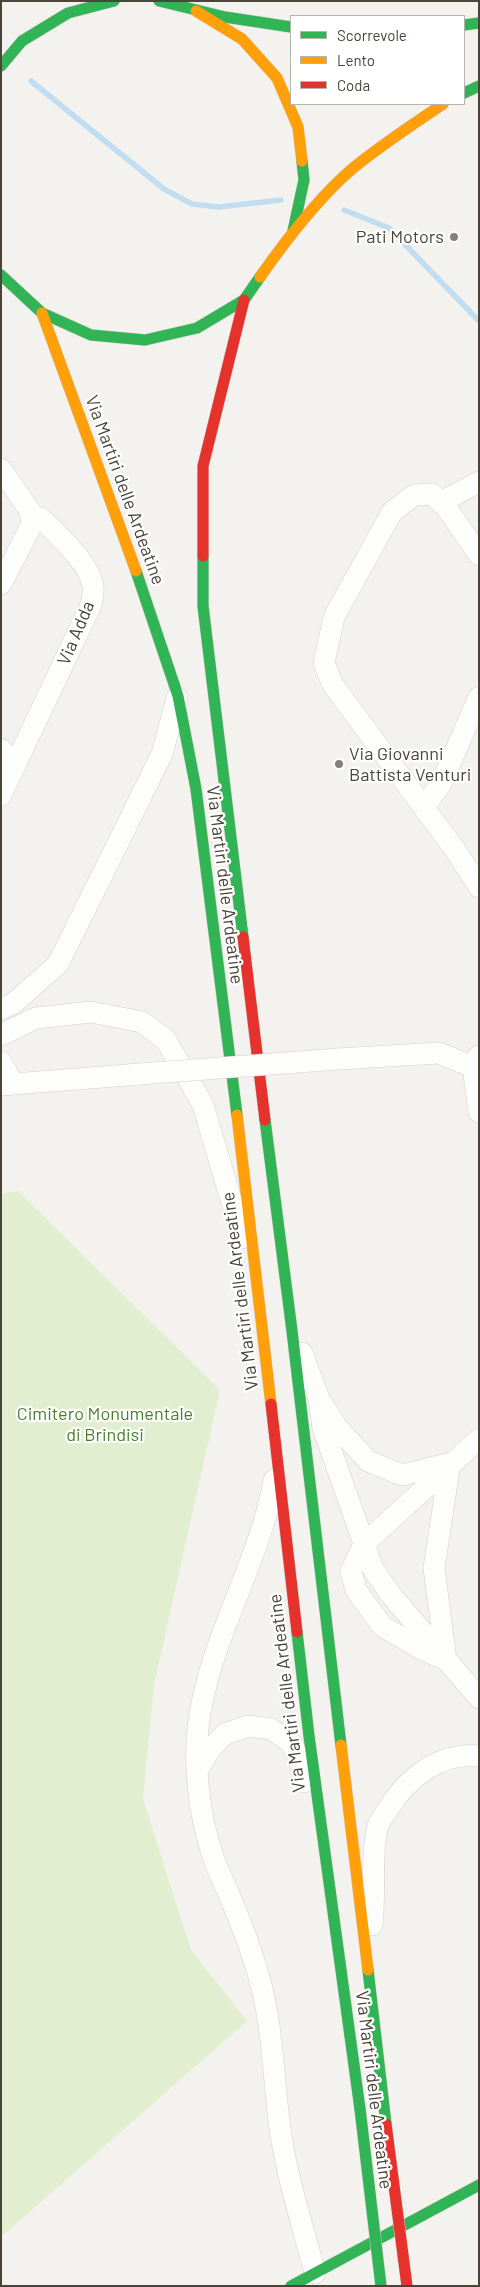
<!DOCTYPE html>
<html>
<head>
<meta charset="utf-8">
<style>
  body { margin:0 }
  #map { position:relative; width:480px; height:2287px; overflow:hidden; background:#f4f2ee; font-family:Barlow,sans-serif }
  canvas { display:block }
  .frame { position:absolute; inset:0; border:2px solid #4b4439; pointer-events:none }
  .legend { position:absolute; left:290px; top:15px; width:175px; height:90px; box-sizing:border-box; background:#fff; border:1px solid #b7b4b0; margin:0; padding:6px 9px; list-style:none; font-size:15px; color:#4b4439 }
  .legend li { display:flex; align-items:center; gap:10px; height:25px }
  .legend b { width:25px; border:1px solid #b7b4b0 }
</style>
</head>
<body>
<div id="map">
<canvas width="480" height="2287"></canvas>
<div class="frame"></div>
<ul class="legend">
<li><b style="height:6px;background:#30b455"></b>Scorrevole</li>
<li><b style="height:6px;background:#ff9f0a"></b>Lento</li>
<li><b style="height:6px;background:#e5322d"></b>Coda</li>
</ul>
</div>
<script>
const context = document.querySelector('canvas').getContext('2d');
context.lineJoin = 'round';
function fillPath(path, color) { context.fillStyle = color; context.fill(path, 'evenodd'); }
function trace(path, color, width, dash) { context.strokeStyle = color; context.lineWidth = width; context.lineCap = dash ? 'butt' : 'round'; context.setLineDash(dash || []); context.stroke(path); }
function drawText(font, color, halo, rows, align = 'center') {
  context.font = font + ' Barlow,sans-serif'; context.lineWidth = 4.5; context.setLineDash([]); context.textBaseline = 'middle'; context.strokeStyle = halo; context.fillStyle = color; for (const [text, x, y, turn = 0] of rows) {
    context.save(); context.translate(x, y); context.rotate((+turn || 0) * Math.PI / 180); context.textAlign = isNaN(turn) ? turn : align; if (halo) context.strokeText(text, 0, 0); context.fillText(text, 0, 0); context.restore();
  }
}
const green = new Path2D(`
  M18,1191L220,1390L154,1685L143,1799L191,1950L247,2021L1,2237V1194Z`);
const stream = new Path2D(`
  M31,81L164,189L192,204L219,207L281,200
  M344,210L389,228L479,321`);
const street = new Path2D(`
  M1,469L30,511L32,524L1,584
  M441,502L479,482
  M479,555L446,507L432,494L414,495L392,512L334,617L324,663L333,685L456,851L479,887
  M1,749L14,767
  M1,795L91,605C92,600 94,591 93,586C89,562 57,535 41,518L31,516
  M424,807L441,784L479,697
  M1,1009L14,1003L58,964L162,754L177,698
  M1,1035L36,1018L91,1012L142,1022L166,1040L203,1105L237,1220L241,1238
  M478,1056L473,1067L479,1112
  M338,1059L439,1053L473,1067
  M1,1062L13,1083
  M1,1085L140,1074
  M302,1353L319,1399L337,1427L368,1461L402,1475L447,1464
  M319,1399L323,1428L373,1569L391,1595L479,1698
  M274,1480C259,1566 208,1640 198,1728C194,1766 199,1813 211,1850C215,1865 222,1879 228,1892C243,1928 257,1963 265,2002C273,2041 274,2081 279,2121C285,2172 302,2223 315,2273
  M439,1657L423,1650L382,1626L356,1590L351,1571L364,1544L479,1439
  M446,1660L434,1568L450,1463
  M198,1770L211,1748L225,1734L248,1726L271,1729L291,1743L300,1759L304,1782
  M372,1925C376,1892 370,1858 378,1826C380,1820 385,1814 388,1809C407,1778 440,1752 479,1756`);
const fast = new Path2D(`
  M159,1L225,17L291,27
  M464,25L479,23
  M1,66L22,41L68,13L114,1
  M464,93L479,86
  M293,231L304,180L302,161
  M1,275L42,313L91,335L145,340L197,328L244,300L260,277
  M203,556V606L243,937
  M136,571L178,696L196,789L237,1115
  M265,1120L292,1331L341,1745
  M297,1632L309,1736L360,2109
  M368,1970L386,2124
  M291,2286L479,2185`);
const slow = new Path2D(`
  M196,11L242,39L277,78L298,127L302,161
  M260,277C286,240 318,198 352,169C381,145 412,125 443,104
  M42,313L136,571
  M237,1115L271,1404
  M341,1745L368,1970`);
const jam = new Path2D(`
  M203,556V466L244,300
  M243,937L265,1120
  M271,1404L297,1632`);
const streetBridge = new Path2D(`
  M140,1074L338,1059`);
const fastBridge = new Path2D(`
  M360,2109L381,2286`);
const jamBridge = new Path2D(`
  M386,2124L407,2286`);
const markers = [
  [454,237,5,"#868178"],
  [339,764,5,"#868178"]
];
const poiNames = [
  ["Pati Motors",444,237],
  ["Via Giovanni",349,754,"left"],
  ["Battista Venturi",349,775,"left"]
];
const streetNames = [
  ["Via Martiri delle Ardeatine",125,490,70],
  ["Via Adda",76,633,-67],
  ["Via Martiri delle Ardeatine",225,885,83],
  ["Via Martiri delle Ardeatine",240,1291,-97],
  ["Via Martiri delle Ardeatine",287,1693,-97],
  ["Via Martiri delle Ardeatine",374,2090,83]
];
const parkNames = [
  ["Cimitero Monumentale",105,1414],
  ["di Brindisi",105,1435]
];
fillPath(green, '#e1eecf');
trace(stream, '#c0ddf1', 5.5);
trace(street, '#d2d0cb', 22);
trace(fast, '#d3cfc5', 12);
trace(slow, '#d3cfc5', 12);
trace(jam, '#d3cfc5', 12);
trace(street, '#fdfdfc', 21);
trace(fast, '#30b455', 11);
trace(slow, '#ff9f0a', 11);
trace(jam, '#e5322d', 11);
trace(streetBridge, '#d2d0cb', 22, []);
trace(fastBridge, '#d3cfc5', 12, []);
trace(jamBridge, '#d3cfc5', 12, []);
trace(streetBridge, '#fdfdfc', 21);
trace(fastBridge, '#30b455', 11);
trace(jamBridge, '#e5322d', 11);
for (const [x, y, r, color] of markers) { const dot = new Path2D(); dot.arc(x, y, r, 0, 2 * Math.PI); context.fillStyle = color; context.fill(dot); trace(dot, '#fff', 2); }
drawText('18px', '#4b4439', '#fff', poiNames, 'right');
drawText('18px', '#4b4439', '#fff', streetNames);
drawText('18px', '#4a7f2a', '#fff', parkNames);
</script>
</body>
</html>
